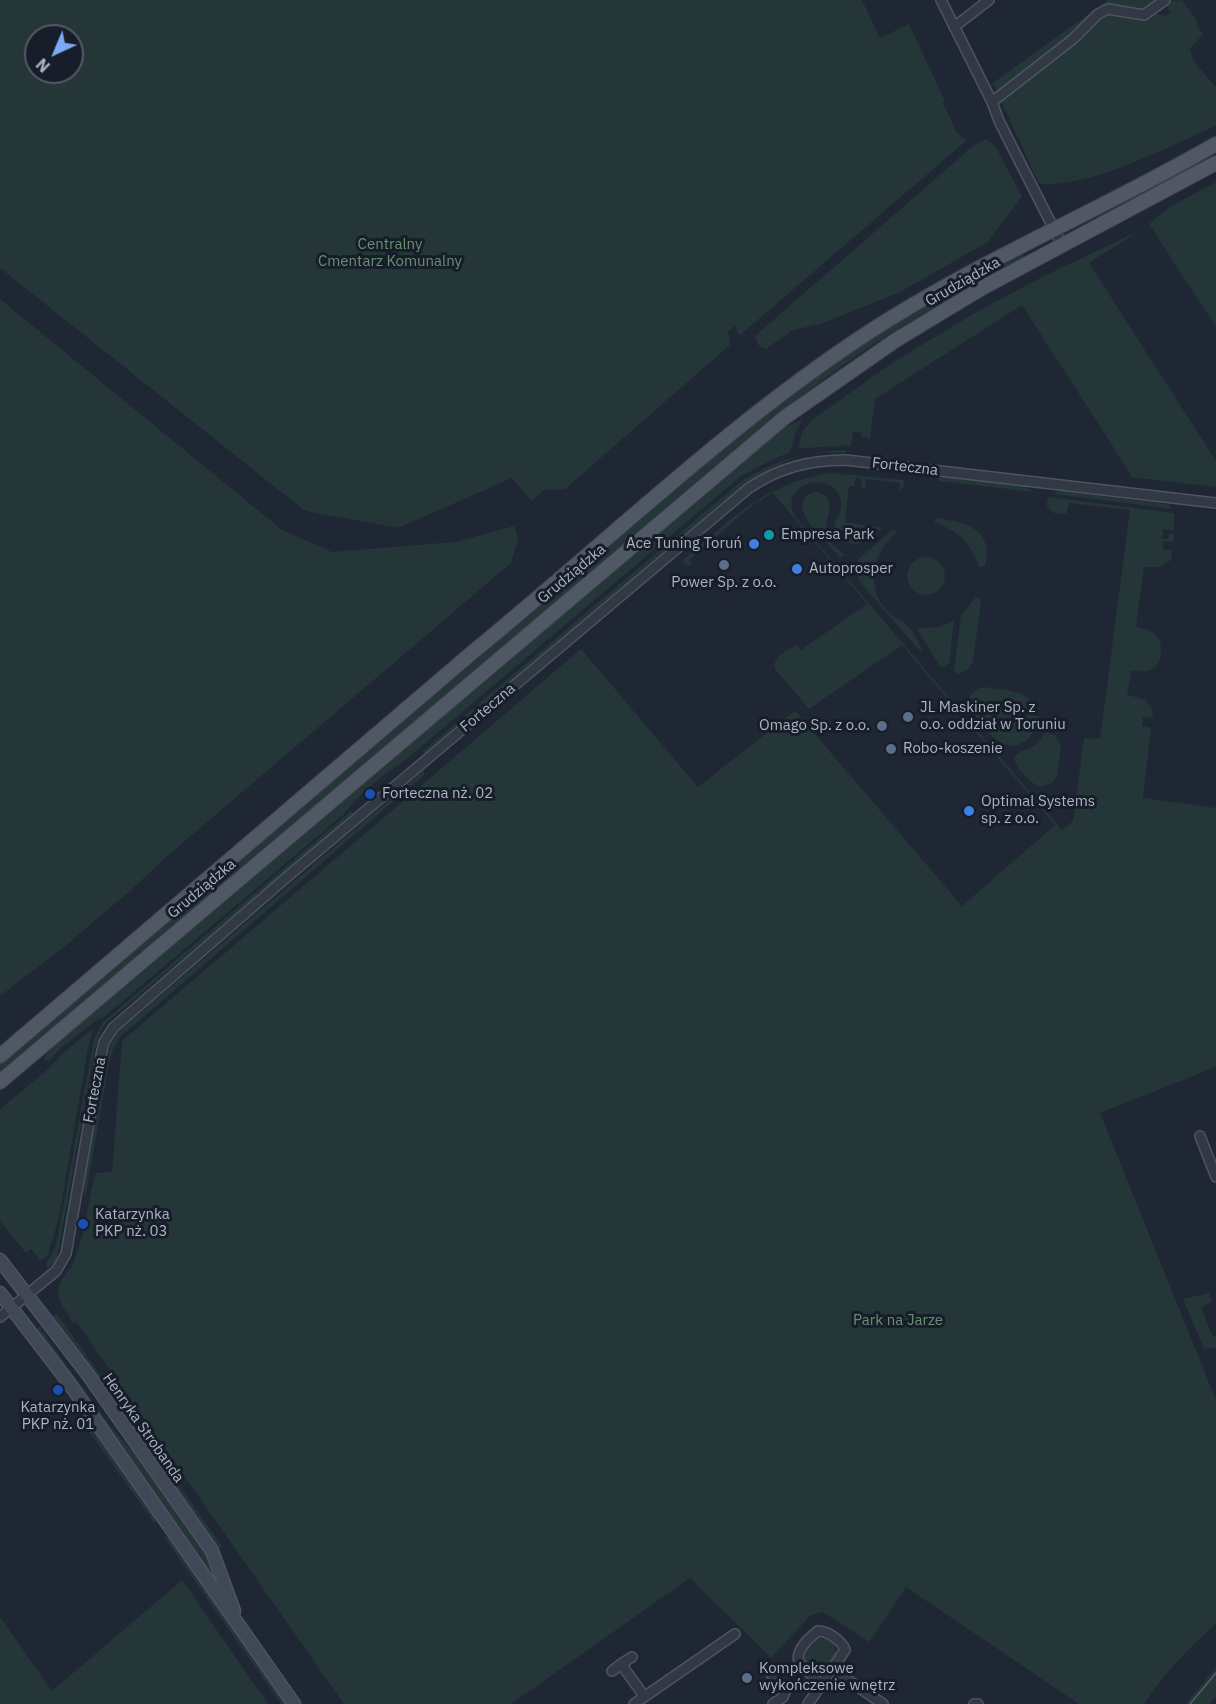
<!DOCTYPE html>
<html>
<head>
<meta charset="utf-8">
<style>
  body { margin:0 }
  #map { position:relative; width:1216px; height:1704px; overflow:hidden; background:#1f2734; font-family:"IBM Plex Sans",sans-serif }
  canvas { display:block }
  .north { position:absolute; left:24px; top:24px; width:60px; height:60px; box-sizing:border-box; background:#181e29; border:2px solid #535a67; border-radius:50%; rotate:224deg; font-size:16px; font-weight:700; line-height:24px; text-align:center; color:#acb4c3 }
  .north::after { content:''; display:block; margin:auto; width:21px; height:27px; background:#7ea7f6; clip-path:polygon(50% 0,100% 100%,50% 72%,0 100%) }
</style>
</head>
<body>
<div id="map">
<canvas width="1216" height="1704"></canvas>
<div class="north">N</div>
</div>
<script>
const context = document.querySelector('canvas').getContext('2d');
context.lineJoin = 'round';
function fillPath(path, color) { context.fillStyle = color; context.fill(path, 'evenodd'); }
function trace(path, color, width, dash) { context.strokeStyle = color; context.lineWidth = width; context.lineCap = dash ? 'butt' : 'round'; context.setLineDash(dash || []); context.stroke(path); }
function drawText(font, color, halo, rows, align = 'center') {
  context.font = font + ' "IBM Plex Sans",sans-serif'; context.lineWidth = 6; context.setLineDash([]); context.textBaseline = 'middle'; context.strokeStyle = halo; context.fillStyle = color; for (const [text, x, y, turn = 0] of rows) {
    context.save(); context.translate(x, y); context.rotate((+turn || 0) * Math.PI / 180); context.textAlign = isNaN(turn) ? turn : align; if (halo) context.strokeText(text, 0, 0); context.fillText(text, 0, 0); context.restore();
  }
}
const green = new Path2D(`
  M0,0H862L880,38L909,24L945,101L943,103L957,133L966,141L739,336L735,326L728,331L730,345L565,489L544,490L532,501L512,478L398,528L305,511L0,268ZM36,36H72V72H36Z
  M1108,0H1155L1142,10L1165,16L1170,13L1168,8L1170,1L1182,0L1197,21L1196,25L1203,34L1190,49L1194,62L1216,87V126C1164,148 1095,187 1039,184L993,83Z
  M986,139L995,146L1022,196L988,242L900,292L821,324L793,330L766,349L758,345L755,336L973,146Z
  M1216,182V327L1149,224L1168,208Z
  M1139,231L1089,263L1216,461V487L1130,477V473L1022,305L875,399L870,438L862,437V433L853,432L851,446C840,445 803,450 798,447L802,432L812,420L895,361L980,310L1044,276Z
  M1021,254L1025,256L1023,259C977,283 931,308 887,336C842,364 799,398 757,430L0,1076V1064L748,428L850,353L902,320Z
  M0,299L282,530L332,552L455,542L514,526L518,538L511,563L165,858L130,891L64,947L0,996Z
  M803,419L796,432L790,453L780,456L741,476L402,763C380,777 360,793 344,814L103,1018L98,1019L61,1048L48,1062L44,1058L53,1046L345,796L781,429Z
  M847,450L845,453C835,453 825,452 815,453C791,456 768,470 748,482L425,754L423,751L739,483C775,460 804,451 847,450Z
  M831,473L904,480L903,488L899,491L900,483L866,479L865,488L861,487V479L856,478L854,486H849L845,522L882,528L879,530L856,527L855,531L876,532L857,545C844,543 837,537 834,524C837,518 841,513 841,507C843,467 773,480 796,518L1062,830L1073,821L1084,738L1100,739L1130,510L1069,503L1066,514L1054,513L1047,507V500L1049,497L1174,513V531L1163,529L1162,538L1168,539L1169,533L1174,534L1173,542L1164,541L1163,549L1172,551L1171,560L1160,567H1144L1136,627C1142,629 1149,629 1154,633C1165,642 1163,665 1150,670C1144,673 1137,671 1131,671L1127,695L1144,699L1152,708L1153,718L1143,717L1142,726L1151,728L1143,798L1216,808V1067L1100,1113L1216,1400V1624C1188,1648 1164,1674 1144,1704H1079L906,1587L869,1642L823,1612L811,1615L771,1658L690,1578L511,1704H344L75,1320L74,1325C69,1315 58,1303 58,1292C58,1280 69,1273 73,1263C86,1233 87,1204 96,1173L112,1172L122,1041L581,649L698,787L795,711L962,906L1055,825L902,645L809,709L775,669C772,656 787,651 797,644L801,650L867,604L773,493L751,506L689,560L692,565L688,566L684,563L683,560C734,517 763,484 831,473Z
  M936,476L1025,486L1034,492L939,481Z
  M1061,491L1166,504L1174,509L1052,494Z
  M813,492H819L827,497C837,519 809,529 844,554L843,557L839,556C827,542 782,505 813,492Z
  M937,518C967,523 994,528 985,566L979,567C969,540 960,533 934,522Z
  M892,530H896V533C872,553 865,588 888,612C894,618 901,620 907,625C913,630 918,642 922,649L920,651L860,582C850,561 860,558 874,546C880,540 886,535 892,530Z
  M907 576a19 19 0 1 1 38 0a19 19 0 1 1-38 0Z
  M975,598H979L981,601L973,662L967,670L957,674L954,670L961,616Z
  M954,621L949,663L944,667H940L917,628L939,627Z
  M984,687C1004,690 1032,689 1038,714L1022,711L1020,722L1024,724L1025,715L1039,716C1037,734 1022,751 1004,744C990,739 967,710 970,696L977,689Z
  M1046,733L1055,735L1061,746L1057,776L1051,784L1039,787C1032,783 1012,766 1015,757C1017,751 1027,750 1032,747C1038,744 1040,737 1046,733Z
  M424,770V775L120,1037L113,1049L109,1063L85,1199L83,1181L105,1064L111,1044L117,1033Z
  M351,811L353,813L348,820L106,1023L101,1030L94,1053L58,1253L56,1259L48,1269L46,1264L56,1246L94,1039L103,1022Z
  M93,1029L89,1043L59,1217L48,1254L41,1261L31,1249L26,1253L0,1221V1109L46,1071L63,1053Z
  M1209,1293L1212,1302L1201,1307L1213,1337L1216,1336V1348H1204L1183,1299Z
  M57,1314L222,1546L218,1549L52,1317Z
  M39,1327L114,1431L135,1454L208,1558L221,1588L37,1329Z
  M80,1414L91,1426L155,1517V1524L80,1419Z
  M164,1537L170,1539L286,1704H281Z
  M182,1580L268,1704H0V1617L52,1691Z
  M819,1638C829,1638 837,1644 836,1654L821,1675H819L804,1658L805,1652Z
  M1216,1667V1696L1210,1704H1186Z`);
const street = new Path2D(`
  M941,0L992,102L999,121L1062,245
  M954,27L989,0
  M992,102L1073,39L1098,14L1108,9L1144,15L1165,0
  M1200,1136L1216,1177
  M0,1317L56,1271L66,1254L101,1055L104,1042L113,1028L287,877L749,488C779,468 809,460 846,460L1216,503
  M818,1631C828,1631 842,1641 845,1650L821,1685L799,1662C795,1650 809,1638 818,1631Z
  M621,1664L632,1657
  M832,1669L883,1704
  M612,1671L621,1664L644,1696
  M771,1674L786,1690L783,1697L773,1704
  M634,1704L735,1634
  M808,1704L821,1685
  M974,1704H978`);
const secondary = new Path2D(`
  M0,1260L89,1376L212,1551L234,1611
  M0,1293L69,1383L294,1704`);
const primary = new Path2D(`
  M0,1056L474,651C605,544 728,424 869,332C980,260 1102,210 1216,144
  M0,1082L784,418L896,340L982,288L1216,163`);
const tram = new Path2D(`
  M1190,1704L1216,1673`);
const markers = [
  [769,535,6,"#0f9aa8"],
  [754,544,6,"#3f7fe0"],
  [724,565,6,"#5c6f8a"],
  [797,569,6,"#3f7fe0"],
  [908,717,6,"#5c6f8a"],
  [882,726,6,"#5c6f8a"],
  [891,749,6,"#5c6f8a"],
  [370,794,6,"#1a4fb4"],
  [969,811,6,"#3f7fe0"],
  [83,1224,6,"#1a4fb4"],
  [58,1390,6,"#1a4fb4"],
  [747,1678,6,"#5c6f8a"]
];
const parkNames = [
  ["Centralny",390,245],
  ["Cmentarz Komunalny",390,262],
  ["Park na Jarze",898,1321]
];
const streetNames = [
  ["Grudziądzka",963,282,-30],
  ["Forteczna",905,467,7],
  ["Grudziądzka",572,574,-40],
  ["Forteczna",488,708,-40],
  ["Grudziądzka",202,889,-40],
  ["Forteczna",95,1090,-79],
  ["Henryka Strobanda",143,1428,55]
];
const poiNames = [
  ["Empresa Park",781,535],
  ["Ace Tuning Toruń",742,544,"right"],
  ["Autoprosper",809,569],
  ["Power Sp. z o.o.",724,583,"center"],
  ["JL Maskiner Sp. z",920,708],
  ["o.o. oddział w Toruniu",920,725],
  ["Omago Sp. z o.o.",870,726,"right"],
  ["Robo-koszenie",903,749],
  ["Forteczna nż. 02",382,794],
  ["Optimal Systems",981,802],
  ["sp. z o.o.",981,819],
  ["Katarzynka",95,1215],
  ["PKP nż. 03",95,1232],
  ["Katarzynka",58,1408,"center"],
  ["PKP nż. 01",58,1425,"center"],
  ["Kompleksowe",759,1669],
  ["wykończenie wnętrz",759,1686]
];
fillPath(green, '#243638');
trace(street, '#4d5461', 12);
trace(secondary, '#4d5461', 15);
trace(primary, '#3c424f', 16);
trace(street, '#323945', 9);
trace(secondary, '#404858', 12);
trace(primary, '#505865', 14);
trace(tram, '#545d6c', 1.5);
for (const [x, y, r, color] of markers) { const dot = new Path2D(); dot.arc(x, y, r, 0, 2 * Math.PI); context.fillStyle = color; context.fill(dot); trace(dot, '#181e29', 2); }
drawText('15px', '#659271', '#181e29', parkNames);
drawText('15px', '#acb4c3', '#181e29', streetNames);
drawText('15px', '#acb4c3', '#181e29', poiNames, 'left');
</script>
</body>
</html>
